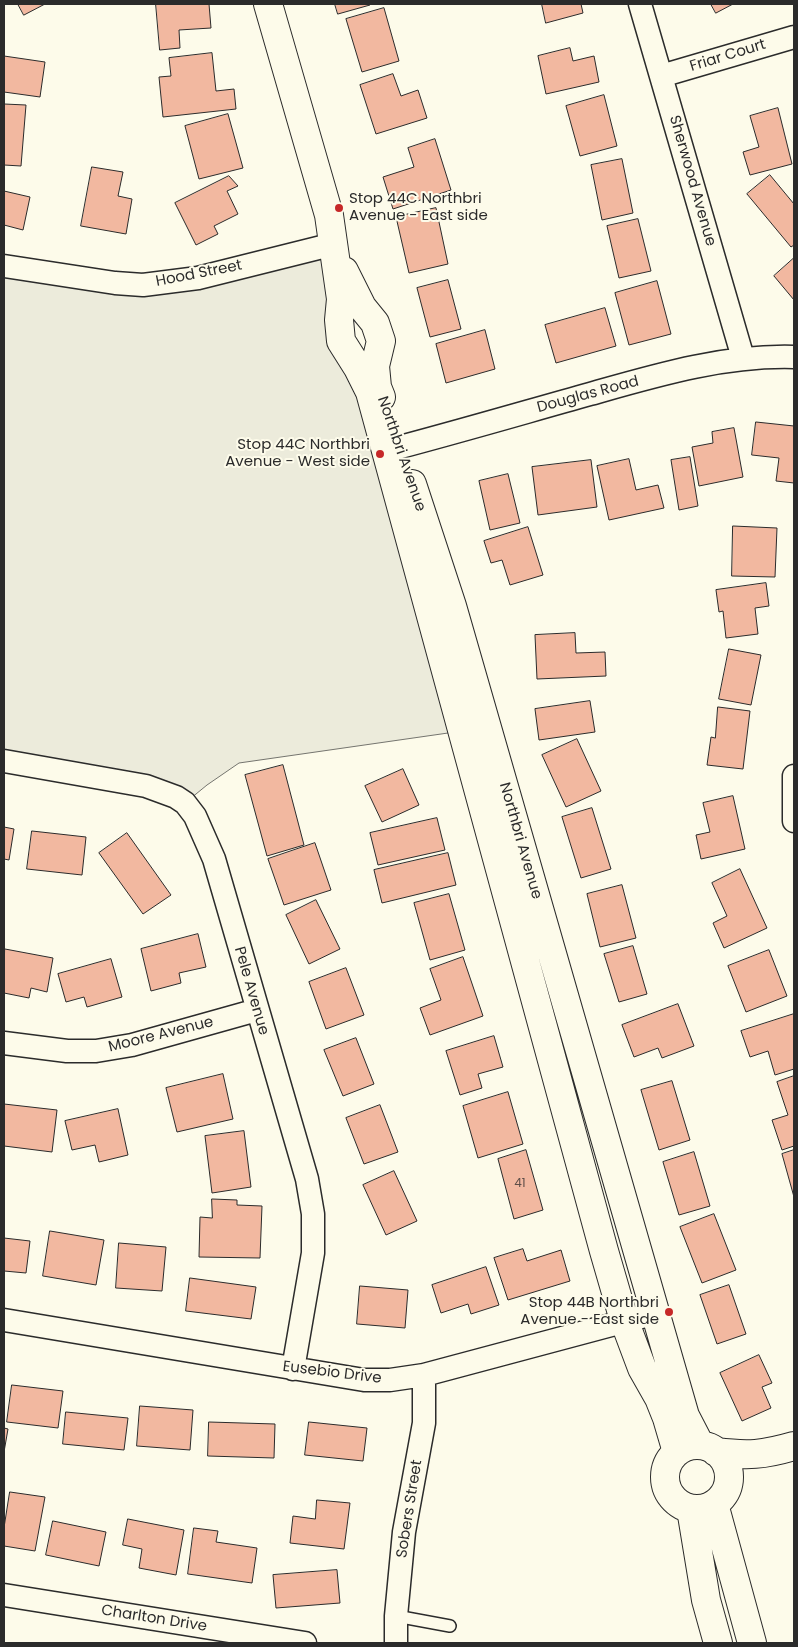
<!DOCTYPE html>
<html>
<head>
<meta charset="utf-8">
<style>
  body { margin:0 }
  #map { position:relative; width:798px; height:1647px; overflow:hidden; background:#fdfbea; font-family:Poppins,sans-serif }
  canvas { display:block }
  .frame { position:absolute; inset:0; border:5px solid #2b2b2b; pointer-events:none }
</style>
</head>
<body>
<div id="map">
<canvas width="798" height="1647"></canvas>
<div class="frame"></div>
</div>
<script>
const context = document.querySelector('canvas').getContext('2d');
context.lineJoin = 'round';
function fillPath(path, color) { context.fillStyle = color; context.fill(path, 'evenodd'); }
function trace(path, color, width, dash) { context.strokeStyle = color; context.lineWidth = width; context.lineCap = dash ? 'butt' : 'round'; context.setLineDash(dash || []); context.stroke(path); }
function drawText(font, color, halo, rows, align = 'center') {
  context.font = font + ' Poppins,sans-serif'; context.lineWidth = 4; context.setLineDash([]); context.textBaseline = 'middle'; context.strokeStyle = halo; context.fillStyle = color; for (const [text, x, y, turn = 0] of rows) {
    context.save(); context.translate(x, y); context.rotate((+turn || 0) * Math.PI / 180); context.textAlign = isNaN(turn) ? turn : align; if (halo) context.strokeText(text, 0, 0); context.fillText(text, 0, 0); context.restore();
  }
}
const green = new Path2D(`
  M334,244L341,299L462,731L239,763L207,785L185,803L4,761V266L115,283Z`);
const building = new Path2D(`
  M18,4H45L24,15Z
  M156,4H209L211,28L179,30L180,48L160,50Z
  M335,4H369L370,5L338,14Z
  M542,4H581L583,13L546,23Z
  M711,4H733L716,13Z
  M384,8L399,61L362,72L346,19Z
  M570,48L573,61L594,56L599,82L546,94L538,56Z
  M212,53L216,91L234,89L236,109L163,117L159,77L171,76L169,58Z
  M4,56L45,62L40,97L4,92Z
  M393,74L401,96L418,90L427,118L376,134L360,85Z
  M604,95L617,146L580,156L566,106Z
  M4,104L26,105L21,166L4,165Z
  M778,108L792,164L750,175L743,152L759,147L750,116Z
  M228,114L243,168L199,179L185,126Z
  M435,139L451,190L393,209L383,177L414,167L408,148Z
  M622,159L633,213L602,220L591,165Z
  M92,167L123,172L118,196L132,199L126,234L81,226Z
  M770,175L794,204V245L791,247L747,194Z
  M229,176L238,186L227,191L238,214L214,226L218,234L196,245L175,203Z
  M4,191L30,197L23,230L4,225Z
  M436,208L448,264L409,273L396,217Z
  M638,219L651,271L619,278L607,226Z
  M794,258V300L774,276Z
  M448,280L461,329L430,337L417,288Z
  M657,281L671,334L629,345L615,293Z
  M605,308L616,346L556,363L545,325Z
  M485,330L495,369L446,383L436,344Z
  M756,422L794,426V483L776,481L779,458L752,455Z
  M734,428L743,477L699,486L692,447L713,443L712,432Z
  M690,457L698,506L679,510L671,460Z
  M629,459L636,490L658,485L664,508L609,520L597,466Z
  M591,460L597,507L538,515L532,467Z
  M508,474L520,523L490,530L479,481Z
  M733,526L777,528L775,577L732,576Z
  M528,527L543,575L510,585L502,560L491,563L484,541Z
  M766,583L769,606L755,608L758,634L726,638L723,611L719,612L716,590Z
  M575,633L576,653L605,652L606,676L537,679L535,635Z
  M729,649L761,655L751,705L719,699Z
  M590,701L595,732L539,740L535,709Z
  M718,707L750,711L743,769L707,765L711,737L715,738Z
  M577,739L601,791L566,807L542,755Z
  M283,765L304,845L267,856L245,775Z
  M403,769L419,805L382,822L365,786Z
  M733,796L745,849L701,859L696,835L710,832L703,803Z
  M592,808L611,869L581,878L562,817Z
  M437,818L445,850L378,865L370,833Z
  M4,827L14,829L9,860L4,859Z
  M32,831L86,837L82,875L27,869Z
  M127,833L171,895L143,914L99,853Z
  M315,843L331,890L284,905L268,859Z
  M448,853L456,885L382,903L374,870Z
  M740,869L767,928L724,948L713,923L727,916L712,883Z
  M622,885L636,938L600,947L587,894Z
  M449,894L465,950L430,960L414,903Z
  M316,900L340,949L309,964L286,915Z
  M198,934L206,967L179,973L181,983L151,991L141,949Z
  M633,946L647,994L619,1002L604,954Z
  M5,949L53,958L47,992L31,988L29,998L4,993Z
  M769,950L787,996L746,1012L728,966Z
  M463,957L483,1016L430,1035L420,1008L441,1000L430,969Z
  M111,959L122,997L87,1007L84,997L66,1002L58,974Z
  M346,968L364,1015L326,1029L309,982Z
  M678,1004L694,1046L662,1058L658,1048L634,1057L622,1025Z
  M794,1014V1069L775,1075L768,1051L750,1057L741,1031Z
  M494,1036L503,1067L478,1074L482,1088L460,1095L446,1051Z
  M356,1038L374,1084L343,1096L324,1050Z
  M223,1074L233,1119L177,1132L166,1088Z
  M794,1076V1146L782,1150L772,1120L788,1115L777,1082Z
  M672,1081L690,1140L659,1150L641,1090Z
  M508,1092L523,1144L478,1158L463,1106Z
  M4,1104L57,1110L52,1152L4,1146Z
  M380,1105L398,1152L364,1164L346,1118Z
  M118,1109L128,1155L99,1162L95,1145L72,1150L65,1121Z
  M244,1131L251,1187L212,1193L205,1136Z
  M526,1150L543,1210L514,1219L498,1159Z
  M794,1150V1197L782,1154Z
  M694,1152L710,1206L679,1215L663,1162Z
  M394,1171L417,1221L386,1235L363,1185Z
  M212,1199L237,1200V1205L262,1206L260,1258L199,1257L200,1217L212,1218Z
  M714,1214L736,1270L702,1283L680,1227Z
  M50,1231L104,1240L96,1285L43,1276Z
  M4,1238L30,1241L26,1273L4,1271Z
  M119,1243L166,1247L162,1291L116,1288Z
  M523,1249L527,1261L561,1250L570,1281L508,1300L494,1258Z
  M486,1267L499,1305L471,1314L468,1304L441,1313L432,1285Z
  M190,1278L256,1287L251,1319L186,1311Z
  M729,1285L746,1334L717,1344L700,1295Z
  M360,1286L408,1290L405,1328L357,1324Z
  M759,1355L772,1383L762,1387L771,1408L742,1421L720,1373Z
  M12,1385L63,1391L58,1428L7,1422Z
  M140,1406L193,1410L190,1450L137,1446Z
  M66,1412L128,1418L124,1450L63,1444Z
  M209,1422L275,1424L274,1458L208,1456Z
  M309,1422L367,1428L363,1461L305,1455Z
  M4,1428L8,1429L4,1452Z
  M10,1492L45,1497L35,1551L4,1546V1528Z
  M317,1500L350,1503L344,1549L290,1543L293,1516L315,1519Z
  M128,1519L184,1530L176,1575L139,1568L142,1549L123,1545Z
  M53,1521L106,1532L99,1566L46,1555Z
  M194,1528L218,1531L216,1542L257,1548L252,1583L188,1574Z
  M337,1570L340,1603L276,1608L273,1575Z`);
const service = new Path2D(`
  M396,1616L450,1626`);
const minor = new Path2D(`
  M640,4L743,358
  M661,76L794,37
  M4,266L115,283L143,285L198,278L334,244
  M385,451C454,433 522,413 590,394C657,375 724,355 794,357
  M4,761L146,786L176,797L185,803L195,816L214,859L307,1179L313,1214V1253L293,1369
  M794,776V821
  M4,1043L67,1051H96L132,1045L257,1010
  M4,1320L364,1380H390L424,1375L656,1313
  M4,1595L305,1643
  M396,1643V1616L404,1532L424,1423V1375`);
const tertiary = new Path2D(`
  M268,4L329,215L341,299L339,320L341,341L358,368L370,392L604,1251L624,1320L642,1368L659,1398L667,1418L677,1452
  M344,271L362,307L375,323L381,341L375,366L377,387L381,397
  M412,484L452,606L685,1416L700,1445
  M665 1477a32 32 0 1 1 64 0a32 32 0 1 1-64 0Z
  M716,1452C748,1456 763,1455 794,1446
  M714,1504L752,1643
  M688,1508L692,1515L706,1600L718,1643`);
const markers = [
  [339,208,5,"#c62828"],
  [380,454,5,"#c62828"],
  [669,1312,5,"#c62828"]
];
const numberNames = [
  ["41",520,1184]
];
const streetNames = [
  ["Friar Court",728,56,-17],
  ["Sherwood Avenue",692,181,74],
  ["Hood Street",199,274,-11],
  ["Douglas Road",588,395,-15],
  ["Northbri Avenue",401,454,71],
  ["Northbri Avenue",520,841,74],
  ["Pele Avenue",251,991,74],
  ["Moore Avenue",161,1035,-14],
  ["Eusebio Drive",332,1373,7],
  ["Sobers Street",410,1509,-81],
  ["Charlton Drive",154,1619,9]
];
const poiNames = [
  ["Stop 44C Northbri",349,199,"left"],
  ["Avenue - East side",349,216,"left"],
  ["Stop 44C Northbri",370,445],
  ["Avenue - West side",370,462],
  ["Stop 44B Northbri",659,1303],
  ["Avenue - East side",659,1320]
];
fillPath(green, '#ecebdb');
trace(green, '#74746e', 1);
fillPath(building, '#f2b8a0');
trace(building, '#2b2b2b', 1);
trace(service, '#2b2b2b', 14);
trace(minor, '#2b2b2b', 25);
trace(tertiary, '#2b2b2b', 30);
trace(service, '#fdfbea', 11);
trace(minor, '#fdfbea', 22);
trace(tertiary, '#fdfbea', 28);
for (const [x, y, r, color] of markers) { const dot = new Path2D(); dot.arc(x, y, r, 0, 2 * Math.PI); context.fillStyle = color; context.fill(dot); trace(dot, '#fdfbea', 2); }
drawText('12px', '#5d4e48', null, numberNames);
drawText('15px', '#2b2b2b', '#fdfbea', streetNames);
drawText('15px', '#2b2b2b', '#fdfbea', poiNames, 'right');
</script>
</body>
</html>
